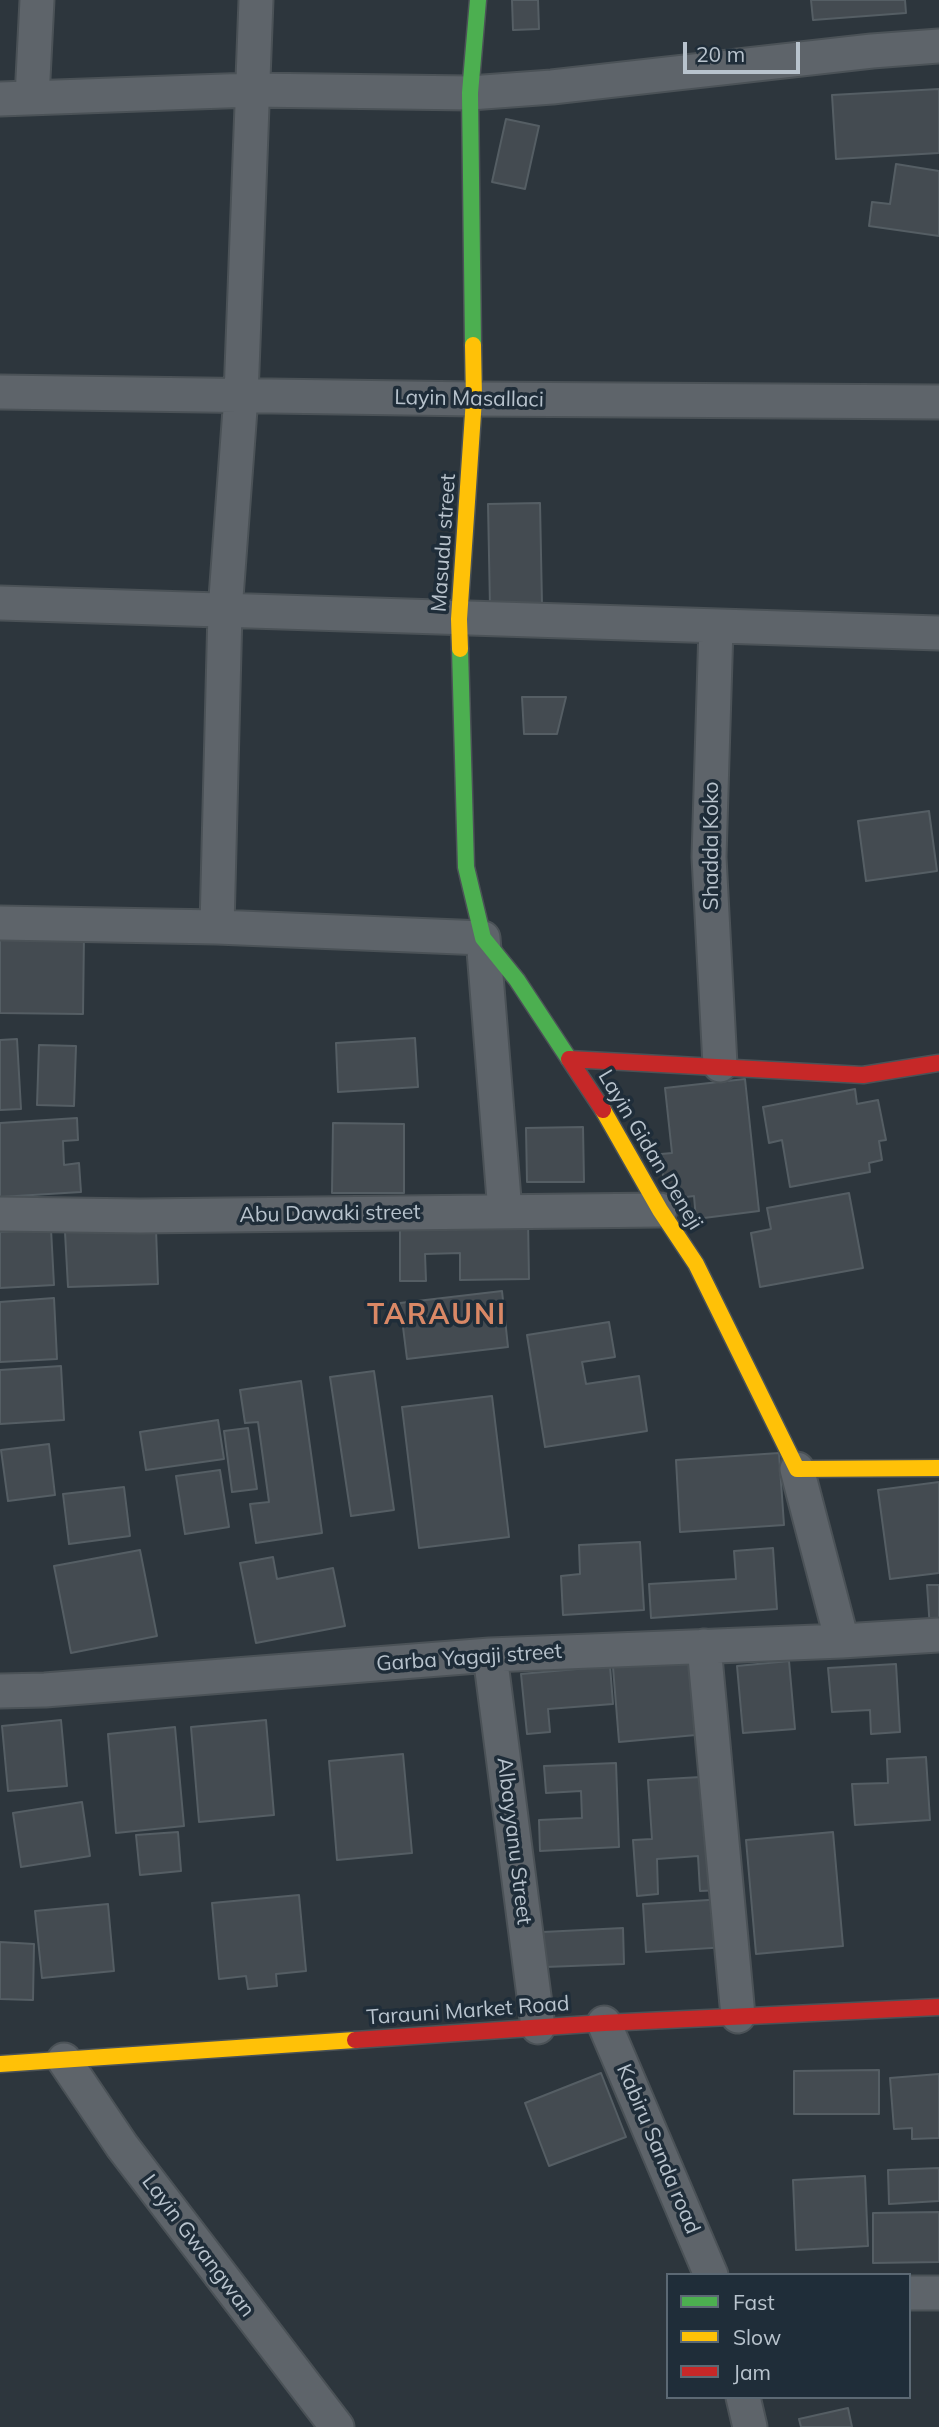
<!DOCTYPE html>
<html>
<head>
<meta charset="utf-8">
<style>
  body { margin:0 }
  #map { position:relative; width:939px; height:2427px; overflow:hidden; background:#2d363d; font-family:Mulish,sans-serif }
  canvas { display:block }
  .legend { position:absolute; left:666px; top:2273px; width:245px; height:126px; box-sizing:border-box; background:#1f2d39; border:2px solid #5c6974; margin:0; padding:9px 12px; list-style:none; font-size:21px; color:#b8c3cd }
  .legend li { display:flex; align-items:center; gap:14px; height:35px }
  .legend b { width:35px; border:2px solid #5c6974 }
  .scale { position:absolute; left:683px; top:42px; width:117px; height:32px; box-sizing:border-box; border:4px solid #b8c3cd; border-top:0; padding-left:9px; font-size:21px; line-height:24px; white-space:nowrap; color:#b8c3cd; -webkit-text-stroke:5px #1f2d39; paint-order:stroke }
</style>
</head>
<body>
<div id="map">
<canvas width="939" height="2427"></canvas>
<ul class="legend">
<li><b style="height:9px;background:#4caf50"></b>Fast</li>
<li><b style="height:9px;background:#ffc107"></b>Slow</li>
<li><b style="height:9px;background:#c62828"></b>Jam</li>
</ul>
<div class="scale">20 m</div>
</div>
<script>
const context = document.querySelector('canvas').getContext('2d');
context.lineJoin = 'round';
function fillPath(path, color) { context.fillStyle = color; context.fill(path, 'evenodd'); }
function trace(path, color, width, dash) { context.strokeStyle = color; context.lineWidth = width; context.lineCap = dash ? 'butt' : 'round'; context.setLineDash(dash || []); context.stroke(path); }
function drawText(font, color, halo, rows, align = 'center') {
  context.font = font + ' Mulish,sans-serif'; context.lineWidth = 7; context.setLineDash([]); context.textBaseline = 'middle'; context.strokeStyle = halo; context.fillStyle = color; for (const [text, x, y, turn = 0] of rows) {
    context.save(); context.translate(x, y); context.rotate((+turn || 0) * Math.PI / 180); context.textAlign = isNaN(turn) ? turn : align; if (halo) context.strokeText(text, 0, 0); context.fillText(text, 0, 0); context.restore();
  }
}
const building = new Path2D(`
  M512,0H538L539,29L513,30Z
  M811,0H905L906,13L813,20Z
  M939,89V153L836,159L832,95Z
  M506,119L539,126L525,189L492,182Z
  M896,164L939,171V236L869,226L872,202L890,204Z
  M540,503L542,605L490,607L488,504Z
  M522,697H566L557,734H524Z
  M929,811L937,871L866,881L858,821Z
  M0,932L84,933L83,1014L0,1013Z
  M415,1038L418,1087L338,1092L336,1043Z
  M17,1039L21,1109L0,1110V1040Z
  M39,1045L76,1046L74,1106L37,1105Z
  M745,1079L759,1211L696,1219L694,1196L678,1198L677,1184L664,1186L661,1154L672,1153L665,1088Z
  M855,1089L857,1104L878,1100L886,1140L879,1141L882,1160L869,1163L870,1172L790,1187L782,1140L769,1143L763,1107Z
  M77,1118L78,1140L63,1141L64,1165L79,1163L81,1192L0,1197V1123Z
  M333,1123L404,1124V1193H332Z
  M583,1127L584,1182H527L526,1128Z
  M849,1193L863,1268L760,1287L751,1233L771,1229L767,1208Z
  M528,1219L529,1279L460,1280V1253L425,1254L426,1281H400V1221Z
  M51,1229L54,1285L0,1288V1232Z
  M156,1229L158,1284L68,1287L65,1232Z
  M502,1291L508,1347L407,1359L400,1303Z
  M54,1298L57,1359L0,1362V1302Z
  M609,1322L615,1357L582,1362L586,1384L639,1376L647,1431L545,1447L527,1335Z
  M61,1366L64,1420L0,1424V1370Z
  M374,1371L394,1510L351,1516L330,1377Z
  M301,1381L322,1533L256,1543L250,1504L269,1502L258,1422L245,1423L240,1390Z
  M492,1396L509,1537L419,1548L402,1407Z
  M218,1420L224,1459L146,1470L140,1432Z
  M248,1428L257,1489L232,1492L224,1431Z
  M49,1444L55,1495L8,1501L1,1450Z
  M779,1453L784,1525L680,1532L676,1460Z
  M220,1470L229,1527L185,1534L176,1476Z
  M939,1482V1573L890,1579L878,1490Z
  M124,1487L130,1536L69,1544L63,1494Z
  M640,1542L644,1610L563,1615L561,1576L580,1574L579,1545Z
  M773,1548L777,1609L651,1618L649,1584L736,1579L734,1551Z
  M140,1550L157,1636L71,1653L54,1566Z
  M273,1557L277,1579L333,1568L345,1626L256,1643L240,1563Z
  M927,1585H939V1629H930Z
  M700,1659L707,1734L619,1742L613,1667Z
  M789,1661L795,1729L743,1733L737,1666Z
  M896,1664L900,1732L871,1734L870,1710L832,1712L828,1668Z
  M610,1666L613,1704L548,1709L550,1732L527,1734L521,1674Z
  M61,1720L67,1786L8,1791L2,1726Z
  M266,1720L274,1815L199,1822L191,1727Z
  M175,1727L184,1826L116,1833L108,1734Z
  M403,1754L412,1853L337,1860L329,1761Z
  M926,1757L930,1820L855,1825L852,1784L888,1783L887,1759Z
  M616,1763L619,1847L540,1851L539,1820L582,1818L581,1791L546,1793L544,1766Z
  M701,1777L722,1890L700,1891L698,1856L657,1859L658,1894L637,1896L633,1840L652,1839L648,1780Z
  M82,1802L90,1856L21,1867L13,1813Z
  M178,1832L181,1871L140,1875L136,1835Z
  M833,1832L843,1946L756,1954L746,1840Z
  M299,1895L306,1971L276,1974L277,1986L248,1989L246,1976L219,1979L212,1903Z
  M725,1899L728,1947L646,1952L643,1904Z
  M108,1904L114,1971L42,1978L35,1911Z
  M623,1928L624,1964L545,1967L543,1932Z
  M0,1942L34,1944L33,2000L0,1999Z
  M879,2070V2114H794V2071Z
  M601,2073L626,2137L549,2166L525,2103Z
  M939,2074V2138L912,2139V2128L894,2129L890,2078Z
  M939,2168V2201L889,2204L888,2170Z
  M865,2176L868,2246L796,2250L793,2180Z
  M939,2212V2262L873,2263V2213Z
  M848,2408L852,2427H801L799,2419Z`);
const street = new Path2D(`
  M32,98L37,0
  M0,99L252,90L470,93L552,87L872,51L939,46
  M0,392L474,399L939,402
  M0,603L939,633
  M716,627L709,857L720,1065
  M0,923L217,927L483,938L505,1212
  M217,927L225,611L241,396L256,0
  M0,1214L140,1216L660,1210
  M797,1469L842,1641
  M704,1646L738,2016
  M490,1655L538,2027
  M0,1691L45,1690L490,1655L842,1641L939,1635
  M604,2023L711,2275
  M64,2060L122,2146L337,2427
  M909,2293H939
  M743,2397L750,2427`);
const fast = new Path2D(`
  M473,345L470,93L478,0
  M460,649L466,867L483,938L517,980L569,1059`);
const slow = new Path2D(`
  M460,649L459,619L474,399L473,345
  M603,1110L660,1210L696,1264L797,1469L939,1468
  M0,2064L355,2040`);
const jam = new Path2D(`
  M603,1110L569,1059L863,1075L939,1063
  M355,2040L604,2023L939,2007`);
const streetNames = [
  ["Layin Masallaci",469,399,1],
  ["Masudu street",444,543,-86],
  ["Shadda Koko",712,846,-90],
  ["Layin Gidan Deneji",650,1150,59],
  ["Abu Dawaki street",330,1214,-1],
  ["Garba Yagaji street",469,1658,-4],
  ["Albayyanu Street",514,1841,83],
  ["Tarauni Market Road",468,2011,-4],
  ["Kabiru Sanda road",658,2149,67],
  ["Layin Gwangwan",198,2246,53]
];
const districtNames = [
  ["TARAUNI",437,1316]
];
fillPath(building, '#444b51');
trace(building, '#555e64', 2);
trace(street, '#4b5257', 37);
trace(fast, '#4b5257', 19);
trace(slow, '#4b5257', 19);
trace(jam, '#4b5257', 19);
trace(street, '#5e646a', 33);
trace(fast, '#4caf50', 16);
trace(slow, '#ffc107', 16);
trace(jam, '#c62828', 16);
drawText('21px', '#b8c3cd', '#1f2d39', streetNames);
context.letterSpacing = '2px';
drawText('bold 28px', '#d98866', '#1f2d39', districtNames);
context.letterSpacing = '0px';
</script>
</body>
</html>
